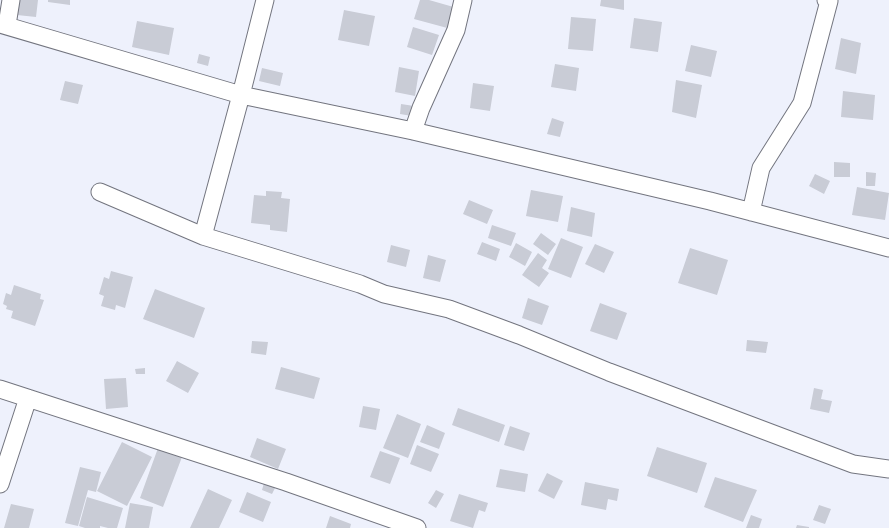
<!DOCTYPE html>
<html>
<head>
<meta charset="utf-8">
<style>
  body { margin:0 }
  canvas { display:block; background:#eef1fc }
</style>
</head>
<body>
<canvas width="889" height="528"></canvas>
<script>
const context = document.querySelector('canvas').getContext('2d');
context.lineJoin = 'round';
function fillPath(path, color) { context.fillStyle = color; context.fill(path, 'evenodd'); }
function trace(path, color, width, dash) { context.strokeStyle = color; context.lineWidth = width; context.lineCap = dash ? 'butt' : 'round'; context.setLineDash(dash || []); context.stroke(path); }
const building = new Path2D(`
  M19,0H38L36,17L17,15Z
  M48,0H70V5L48,2Z
  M420,0H429L457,8L451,29L414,19Z
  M601,0H624V10L600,6Z
  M344,10L375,16L369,46L338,40Z
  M571,17L596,19L593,51L568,49Z
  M634,18L662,22L658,52L630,48Z
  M137,21L174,28L169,55L132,47Z
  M413,27L439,35L432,55L407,47Z
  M841,38L861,43L856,74L835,69Z
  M691,45L717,51L711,77L685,71Z
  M199,54L210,57L208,66L197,63Z
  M555,64L579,68L576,91L551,87Z
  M399,67L419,71L415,96L395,92Z
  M262,68L283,73L280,86L259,81Z
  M676,80L702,85L696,118L672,112Z
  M65,81L83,85L78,104L60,100Z
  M473,83L494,86L490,111L470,108Z
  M843,91L875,95L873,120L841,117Z
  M401,104L414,106L412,116L400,114Z
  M552,118L564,122L560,137L547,134Z
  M834,162L850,163V177H834Z
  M866,172L876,173L875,186H866Z
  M815,174L830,181L824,194L809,186Z
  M857,187L889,193L885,220L852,215Z
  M531,190L563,196L558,222L526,216Z
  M266,191L282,192L281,198L290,199L287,232L270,230V225L251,223L254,195L266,196Z
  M469,200L493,210L487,224L463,214Z
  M571,207L595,213L592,237L567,231Z
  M492,225L516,233L511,246L488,238Z
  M541,233L556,244L548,255L533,244Z
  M561,238L583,247L571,278L548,269Z
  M482,242L500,249L496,261L477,254Z
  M516,243L532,252L525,266L509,257Z
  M595,244L614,252L604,273L585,264Z
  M391,245L410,250L406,267L387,262Z
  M690,248L728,260L717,295L678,283Z
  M538,253L547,260L542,268L549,273L539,287L522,275Z
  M428,255L446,260L440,282L423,278Z
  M111,271L133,277L125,308L116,305L115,310L101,306L104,296L99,294L104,277L109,279Z
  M14,285L41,294L40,299L44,300L35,326L11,318L13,311L6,309L7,306L3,304L6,293L11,295Z
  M155,289L205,308L194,338L143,319Z
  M528,298L549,306L542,325L522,318Z
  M600,303L627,313L617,340L590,331Z
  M747,340L768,342L766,353L746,351Z
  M252,341L268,342L266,355L251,353Z
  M177,361L199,373L188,393L166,381Z
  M281,367L320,378L314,399L275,389Z
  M145,368V374H136L135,369Z
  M126,378L128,407L106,409L104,379Z
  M814,388L823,390L821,399L832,401L829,413L810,409Z
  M363,406L380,409L376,430L359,427Z
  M458,408L505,425L499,442L452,425Z
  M397,414L421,424L408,458L383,448Z
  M427,425L445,433L439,449L420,442Z
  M510,426L530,433L524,451L504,445Z
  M257,438L286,449L278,469L250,457Z
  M122,442L152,457L127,506L97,491Z
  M417,445L439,454L431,472L410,464Z
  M657,447L707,463L697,493L647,476Z
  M158,448L182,457L163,507L140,498Z
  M380,451L400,458L390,484L370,477Z
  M80,467L101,472L96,492L88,490L78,526L65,523Z
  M500,469L528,474L525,492L496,487Z
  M547,473L563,481L554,499L538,491Z
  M715,477L757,490L743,522L704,507Z
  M585,482L619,489L617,501L608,499L606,510L581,505Z
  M264,483L275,488L272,494L262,490Z
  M208,489L232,500L219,528H190Z
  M436,490L444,494L436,508L428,503Z
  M247,492L271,502L263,522L239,512Z
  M459,494L488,503L485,512L479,510L473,528L450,521Z
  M87,497L123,508L117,528H108L100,526V528H85L79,526Z
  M130,503L153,507L149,528H125Z
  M11,504L34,509L29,528H4Z
  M819,505L831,509L825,524L813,520Z
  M751,515L762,519L759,528H746Z
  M330,516L351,524L350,528H326Z
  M797,525L809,527V528H796Z`);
const minor = new Path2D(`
  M0,24L241,95L413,131L710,201L889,248
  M7,25L11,0
  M413,131L421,108L456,30L463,0
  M100,192L203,236L360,284L384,294L449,309L519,335L609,372L853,464L889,469
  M751,212L761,168L802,103L829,1L826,0
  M203,236L241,95L265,0
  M0,389L286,482L417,528
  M0,484L28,398`);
fillPath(building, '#c9ccd6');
trace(minor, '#73757f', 19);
trace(minor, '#fff', 17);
</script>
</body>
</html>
